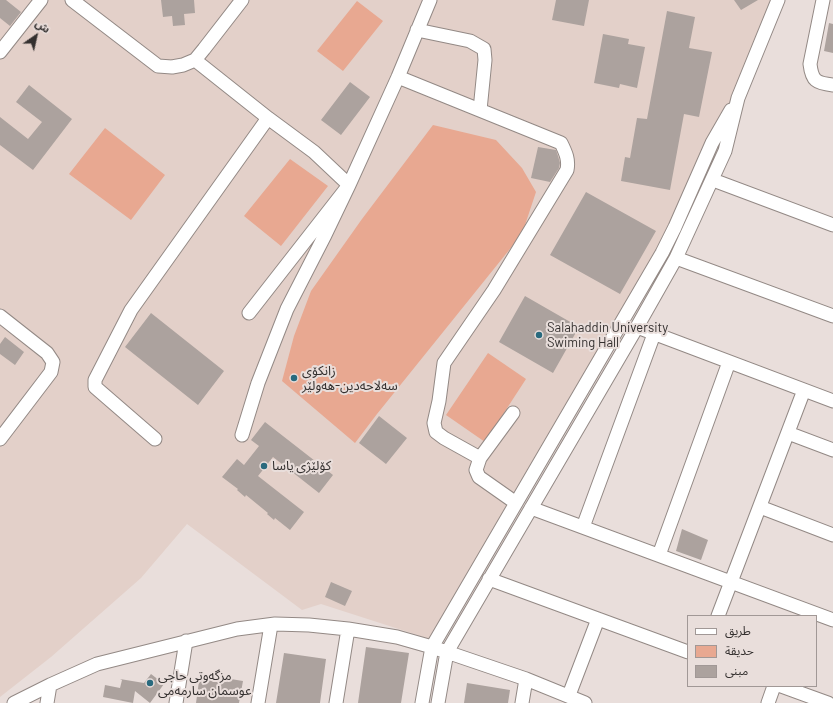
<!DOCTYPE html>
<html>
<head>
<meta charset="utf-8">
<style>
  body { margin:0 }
  #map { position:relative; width:833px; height:703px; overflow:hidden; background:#e9dedb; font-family:Barlow,"Noto Sans Arabic",sans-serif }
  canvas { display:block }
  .legend { position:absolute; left:687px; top:615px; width:130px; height:72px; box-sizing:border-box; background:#e9dedb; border:1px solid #a19896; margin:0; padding:5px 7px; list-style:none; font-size:12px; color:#34302f }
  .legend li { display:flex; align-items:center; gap:8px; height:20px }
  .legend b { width:20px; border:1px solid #a19896 }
  .north { position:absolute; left:16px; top:16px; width:40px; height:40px; -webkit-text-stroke:3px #e9dedb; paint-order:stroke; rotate:34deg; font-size:11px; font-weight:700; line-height:16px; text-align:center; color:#34302f }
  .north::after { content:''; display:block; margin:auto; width:14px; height:18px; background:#34302f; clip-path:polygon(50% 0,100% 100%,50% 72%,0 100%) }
</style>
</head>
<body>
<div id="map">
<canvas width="833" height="703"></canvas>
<ul class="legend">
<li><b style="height:5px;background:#fff"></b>طريق</li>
<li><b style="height:11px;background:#e8a891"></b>حديقة</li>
<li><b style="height:11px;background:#aca29e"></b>مبنى</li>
</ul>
<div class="north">ش</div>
</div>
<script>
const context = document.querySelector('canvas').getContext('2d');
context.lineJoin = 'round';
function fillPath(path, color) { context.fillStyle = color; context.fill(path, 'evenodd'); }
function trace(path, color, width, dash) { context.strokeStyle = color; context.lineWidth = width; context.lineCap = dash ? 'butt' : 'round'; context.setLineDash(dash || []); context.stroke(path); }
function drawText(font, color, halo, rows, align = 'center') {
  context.font = font + ' Barlow,"Noto Sans Arabic",sans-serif'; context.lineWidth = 4; context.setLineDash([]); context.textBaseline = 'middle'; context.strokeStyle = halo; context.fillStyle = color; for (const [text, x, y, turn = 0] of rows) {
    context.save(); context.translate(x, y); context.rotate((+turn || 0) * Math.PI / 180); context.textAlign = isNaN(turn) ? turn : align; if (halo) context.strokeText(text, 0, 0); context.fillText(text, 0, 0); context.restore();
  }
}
const built = new Path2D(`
  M0,0H770L743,79L672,233L436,641L321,604L302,610L187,524L141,578L51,657L0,697Z`);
const green = new Path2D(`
  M357,1L383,21L343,71L317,51Z
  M433,125L496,140L522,168L536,192L522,234L377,414L355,443L282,381L294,336L311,291L362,219Z
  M105,128L165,175L131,220L69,174Z
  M290,159L328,186L281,246L244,216Z
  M488,353L526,379L485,442L446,415Z`);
const building = new Path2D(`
  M0,0H6L21,12L10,26L0,18Z
  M161,0H194L195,13L184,14L185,25L173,26L172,16L163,17Z
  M556,0H589L584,26L552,20Z
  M734,0H758L741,10Z
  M667,11L695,17L689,48L712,52L699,117L684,114L670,190L621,181L625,157L630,158L637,118L647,119Z
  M829,23L833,24V53L824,51Z
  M603,34L629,39L628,44L645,47L637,88L620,84L619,88L594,83Z
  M350,82L370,97L341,135L321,120Z
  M29,85L72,119L33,170L0,145V117L28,139L42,122L16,102Z
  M538,147L556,150L558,156L560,163L559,168L550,182L531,178Z
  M586,192L656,231L620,294L550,255Z
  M525,296L579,327L553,373L499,342Z
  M151,313L224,371L198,405L125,347Z
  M5,337L24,352L15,365L0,354V344Z
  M379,416L407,438L386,464L359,443Z
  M265,422L333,475L319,493L273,457L258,476L304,512L290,530L275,518L274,520L267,514L268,513L246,495L245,497L237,490L238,489L222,477L237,459L244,465L259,446L251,440Z
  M682,529L708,540L701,560L676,551Z
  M331,582L352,591L345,606L325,597Z
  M366,647L409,653L401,703H358Z
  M284,653L326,659L320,703H276Z
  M151,674L164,684L150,703L135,691L133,703L103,697L105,685L120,688L122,680L120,679L144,683Z
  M200,674L243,681L239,703H196Z
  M467,683L510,690L508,703H464Z`);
const minor = new Path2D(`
  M72,0L158,66L172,67L183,65L195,60L204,49L242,0
  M823,0L810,64C812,81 816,83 833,85
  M417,30L470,41L484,49L485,60L480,110
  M0,52L41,0
  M195,60L268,118
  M398,77L561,143C566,153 569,160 567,170L494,290L444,363L439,401L434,423L436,432L444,438L480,458
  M713,180L833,225
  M676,258L833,316
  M0,316L47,353L53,362L51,372L0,439
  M637,327L833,401
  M513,413L480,458L476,470L479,477L516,503
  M788,433L833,450
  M242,435L258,383L287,309L325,235L349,185L398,77L430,0
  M155,439L95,387V380L131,310L268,118L314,152L349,185L249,313
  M760,507L833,535
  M531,508L833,620
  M583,527L654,334
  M659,555L729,362
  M489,579L688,652
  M718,616L804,390
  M781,686L828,703
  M569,695L598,619
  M14,703L50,685L97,664L237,629L275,624L309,625L348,629L397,637L432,647L526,679L585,703
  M47,703L50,685
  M176,703L186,641
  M258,703L271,625
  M336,703L348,629
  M422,703L432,647L662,253L675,227L712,143L731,110
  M438,703L447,652L637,327L676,258L725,151L738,98L778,0
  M522,703L526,679
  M768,703L774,686`);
const markers = [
  [539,335,4,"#296a7e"],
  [294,378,4,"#296a7e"],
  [264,466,4,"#296a7e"],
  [150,683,4,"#296a7e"]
];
const poiNames = [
  ["Salahaddin University",547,328],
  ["Swiming Hall",547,343],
  ["زانکۆی",302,371],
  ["سەلاحەدین-هەولێر",302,386],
  ["کۆلێژی یاسا",272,466],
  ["مزگەوتی حاجی",158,676],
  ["عوسمان سارمەمی",158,691]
];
fillPath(built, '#e3d0c9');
fillPath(green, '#e8a891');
fillPath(building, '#aca29e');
trace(minor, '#938985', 15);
trace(minor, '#fff', 13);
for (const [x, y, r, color] of markers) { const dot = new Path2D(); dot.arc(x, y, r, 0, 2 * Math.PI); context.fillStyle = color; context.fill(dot); trace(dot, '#e9dedb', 1.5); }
drawText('13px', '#34302f', '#e9dedb', poiNames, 'left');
</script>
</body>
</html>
